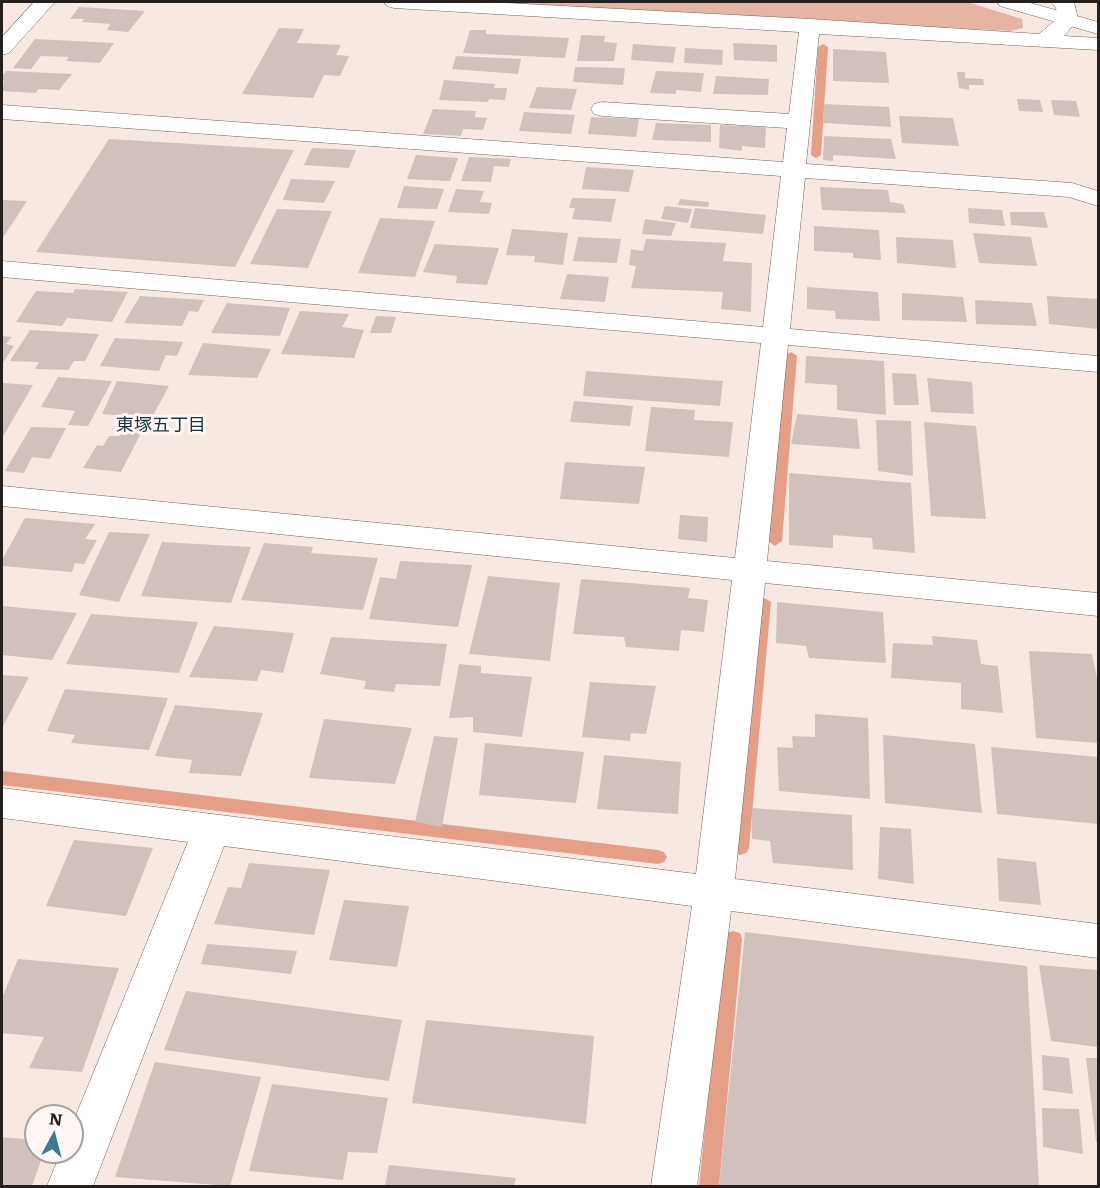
<!DOCTYPE html>
<html>
<head>
<meta charset="utf-8">
<style>
  body { margin:0 }
  #map { position:relative; width:1100px; height:1188px; overflow:hidden; background:#f7e8e2; font-family:Literata,serif }
  canvas { display:block }
  .frame { position:absolute; inset:0; border:3px solid #25201e; pointer-events:none }
  .north { position:absolute; left:24px; top:1104px; width:60px; height:60px; box-sizing:border-box; background:#fef7f5; border:2px solid #a7a19f; border-radius:50%; rotate:7deg; font-size:16px; font-weight:700; line-height:24px; text-align:center; color:#25201e }
  .north::after { content:''; display:block; margin:auto; width:21px; height:27px; background:#3c7c90; clip-path:polygon(50% 0,100% 100%,50% 72%,0 100%) }
</style>
</head>
<body>
<div id="map">
<canvas width="1100" height="1188"></canvas>
<div class="frame"></div>
<div class="north">N</div>
</div>
<script>
const context = document.querySelector('canvas').getContext('2d');
context.lineJoin = 'round';
function fillPath(path, color) { context.fillStyle = color; context.fill(path, 'evenodd'); }
function trace(path, color, width, dash) { context.strokeStyle = color; context.lineWidth = width; context.lineCap = dash ? 'butt' : 'round'; context.setLineDash(dash || []); context.stroke(path); }
function drawText(font, color, halo, rows, align = 'center') {
  context.font = font + ' Literata,"Noto Sans JP",serif'; context.lineWidth = 6; context.setLineDash([]); context.textBaseline = 'middle'; context.strokeStyle = halo; context.fillStyle = color; for (const [text, x, y, turn = 0] of rows) {
    context.save(); context.translate(x, y); context.rotate((+turn || 0) * Math.PI / 180); context.textAlign = isNaN(turn) ? turn : align; if (halo) context.strokeText(text, 0, 0); context.fillText(text, 0, 0); context.restore();
  }
}
const green = new Path2D(`
  M461,2H967L1022,19L1023,28L1010,31Z`);
const stream = new Path2D(`
  M823,44L828,47L821,155L816,158L811,155L818,47Z
  M791,352L797,356L782,541L775,546L768,541L785,356Z
  M763,597L771,602L749,848L746,853L740,855L734,853L731,848L755,602Z
  M2,771L658,850L664,852L667,857L664,862L658,864L2,785Z
  M733,931L740,933L742,939L719,1186H699L724,939L726,933Z`);
const building = new Path2D(`
  M79,7L145,11L128,32L107,30L110,24L82,22L84,19H70Z
  M279,28L304,29L297,43L341,45L336,55L349,56L340,76L324,75L313,98L242,94Z
  M470,30H486V34L569,38L565,58L463,53Z
  M581,35L605,36L604,42L617,43L614,61H577Z
  M35,39L114,43L100,63L66,61L69,57L41,56L31,69L13,68Z
  M733,43L777,45V62L734,60Z
  M633,44L676,47L673,63L631,60Z
  M685,48L723,50L722,65L684,63Z
  M833,49L886,52L889,83L833,81Z
  M456,56L521,59L518,74L452,69Z
  M575,67L625,68L623,85L573,82Z
  M6,71L72,74L59,90L38,89L36,93L2,91L4,81H2V76Z
  M656,71L704,73L701,92L676,90V94L650,93Z
  M957,72H965V78L983,79L984,85H969V90L959,88Z
  M716,76L769,79L768,95L713,94Z
  M444,80L495,84L494,88H507L505,100L489,99L488,102L439,100Z
  M537,87L577,89L571,110L529,108Z
  M1017,99L1040,100L1043,112L1019,111Z
  M1051,100L1076,101L1080,117L1054,115Z
  M824,104L889,107L891,127L823,123Z
  M433,109L476,111L475,117L487,118L483,130L463,129L461,136L423,134Z
  M524,112L575,115L571,134L519,131Z
  M899,116L953,118L959,146L902,143Z
  M591,117L639,119L636,137L588,134Z
  M656,123L711,125V142L652,140Z
  M720,125L766,127L765,148L742,146V151L719,148Z
  M824,136L891,139L896,159L833,155V161L823,160Z
  M109,139L294,150L235,267L36,252Z
  M312,148L356,150L349,168L304,165Z
  M416,155L458,158L450,181L407,179Z
  M469,157L511,159L509,167L494,166L491,182L461,181Z
  M586,167L634,170L629,192L582,189Z
  M291,179L335,181L324,203L283,200Z
  M404,186L444,189L437,209L397,208Z
  M820,187L888,190L890,202L903,204L906,213L822,210Z
  M456,189L484,191L480,202L492,203L489,214L448,212Z
  M572,198L616,199L611,222L572,219L575,208H569Z
  M680,199L709,202L708,207L678,205Z
  M2,200L27,201L2,239Z
  M665,206L692,209L688,223L661,219Z
  M695,208L766,215L763,234L690,228Z
  M968,208L1002,210L1005,226L969,223Z
  M277,209L332,211L308,268L250,264Z
  M1010,212H1044L1048,228L1011,225Z
  M380,218L435,221L415,277L358,273Z
  M645,219L676,223L671,236L642,234Z
  M814,226L879,230L881,260L853,258V253L814,251Z
  M512,229L568,233L563,265L534,262L535,256L506,255Z
  M973,233L1031,237L1037,266L979,263Z
  M578,237L621,239L617,263L573,261Z
  M896,237L953,240L956,268L897,263Z
  M646,239L726,243L723,261L752,263L751,312L721,309L723,292L631,288L636,266L629,265L631,249L643,251Z
  M435,244L499,248L487,285L456,283L457,276L423,272Z
  M567,274L609,277L605,302L560,299Z
  M807,287L878,292L880,321L836,319L835,311L807,309Z
  M75,289L128,292L112,322L67,318L62,326L16,322L36,291L73,293Z
  M902,293L963,297L967,322L902,320Z
  M140,296L204,300L198,312L189,311L182,326L124,323Z
  M1047,296L1098,299V329L1049,324Z
  M975,300L1032,303L1037,326L976,324Z
  M227,303L290,308L280,336L211,333Z
  M300,311L349,314L342,327L364,330L354,358L281,354Z
  M376,316L396,317L391,333H370Z
  M30,330L99,334L85,361H74L68,370L35,369L39,362L10,361Z
  M2,336L12,337L6,344L14,346L2,364Z
  M115,338L183,342L177,356L166,355L159,371L100,366Z
  M203,343L271,349L257,378L188,375Z
  M806,356L884,361L886,415L837,410V385L805,383Z
  M586,371L723,381L720,406L583,396Z
  M892,373L916,374L919,405H894Z
  M58,377L112,381L88,426L68,425L75,411L41,407Z
  M927,378L972,382L974,414L931,412Z
  M117,381L169,386L151,419L102,414Z
  M2,383L33,385L2,438Z
  M574,401L633,406L630,426L570,422Z
  M651,407L695,410L694,420L733,422L729,457L645,451Z
  M797,414L857,419L860,449L791,444Z
  M876,420L911,421L913,476L878,471Z
  M924,422L976,426L986,519L931,516Z
  M31,427L66,428L50,459L32,457L24,473L5,471Z
  M124,429L142,431L121,472L83,468L97,445L103,446L109,436H120Z
  M565,462L645,467L639,504L560,499Z
  M789,473L911,483L915,553L873,549L872,538L833,535V548L789,545Z
  M680,515L708,517L707,542L678,539Z
  M25,518L95,524L85,539L97,540L84,564L75,563L72,572L2,566V560Z
  M109,532L150,534L119,602L79,595Z
  M162,542L251,547L231,603L141,596Z
  M264,543L313,547L311,553L378,558L363,610L241,600Z
  M400,561L472,565L458,627L369,619L380,577L396,579Z
  M488,576L560,583L550,661L469,654Z
  M581,579L690,588L688,598L708,600L704,632L681,630L679,651L626,647L624,637L573,634Z
  M777,602L883,612L886,663L809,658L806,646L776,643Z
  M2,606L77,613L52,660L2,655Z
  M91,614L198,622L179,673L66,664Z
  M214,626L294,633L283,673L261,670L257,681L189,677Z
  M932,636L977,640L981,664L998,666L1003,713L961,709V683L891,678L893,643L933,645Z
  M331,637L447,644L440,686L396,684L394,692L364,689L366,681L320,674Z
  M1029,651L1092,654L1098,683V743L1036,738Z
  M459,664L481,666V673L532,677L522,737L473,732V717L449,718Z
  M2,675L29,677L2,728Z
  M590,682L656,686L646,734L631,733L630,741L582,737Z
  M65,689L168,698L149,750L71,743L75,735L47,731Z
  M175,705L263,713L241,776L189,773L192,760L155,756Z
  M815,714L868,718L870,799L779,791L777,747L793,748L792,736L815,737Z
  M324,719L412,728L395,784L309,778Z
  M883,735L975,744L982,813L885,803Z
  M434,736L458,738L442,827L415,822Z
  M485,743L584,752L576,803L479,795Z
  M991,747L1098,757V824L997,814Z
  M604,755L681,762L678,814L597,809Z
  M752,808L852,815L853,870L773,863L770,841L752,839Z
  M880,827L911,829L914,884L878,879Z
  M74,840L153,848L126,916L46,906Z
  M997,858L1036,862L1041,905L999,901Z
  M249,863L330,870L314,935L214,924L228,887L241,888Z
  M344,900L409,906L397,967L329,960Z
  M745,932L1027,966L1039,1186H719Z
  M207,944L297,951L291,974L201,964Z
  M18,959L119,968L82,1072L29,1068L44,1037L2,1033V998Z
  M1039,965L1098,970V1047L1051,1041Z
  M186,991L402,1020L389,1081L164,1050Z
  M426,1020L594,1036L586,1124L412,1103Z
  M1042,1055L1069,1058L1073,1094L1043,1090Z
  M1086,1058H1098V1143L1096,1142Z
  M155,1062L261,1077L230,1186L115,1177Z
  M272,1084L388,1098L377,1153L348,1152L343,1180L249,1171Z
  M1042,1108L1079,1109L1083,1154L1043,1147Z
  M2,1137L36,1140V1152H44L32,1186H2Z
  M389,1165L516,1178L514,1186H385Z`);
const minor = new Path2D(`
  M34,2H55L9,53L2,55V37Z
  M384,2H487L810,19L1039,34L1058,18L1056,8L1051,2H1074L1078,19L1064,36L1098,38V50L819,34L806,164L1072,183L1098,191V206L1069,197L805,178L790,329L1098,356V372L788,345L767,561L1098,593V616L765,583L735,879L1098,924V958L731,911L697,1186H651L692,906L224,846L93,1186H47L61,1152H72V1125L188,842L2,818V788L696,874L732,580L2,506V486L735,558L761,343L2,277V261L763,327L781,176L2,119V105L783,162L787,128L602,116L594,114L591,109L594,104L602,102L789,114L799,32L394,8L387,6Z`);
const secondary = new Path2D(`
  M997,2H1027L1098,22V34L1000,6Z`);
const neighbourhoodNames = [
  ["東塚五丁目",161,426]
];
fillPath(green, '#e6b4a2');
fillPath(stream, '#e59f87');
fillPath(building, '#d1c1bc');
trace(minor, '#70635e', 1);
trace(secondary, '#70635e', 1);
fillPath(minor, '#fff');
fillPath(secondary, '#fff');
drawText('18px', '#16353e', '#fef7f5', neighbourhoodNames);
</script>
</body>
</html>
